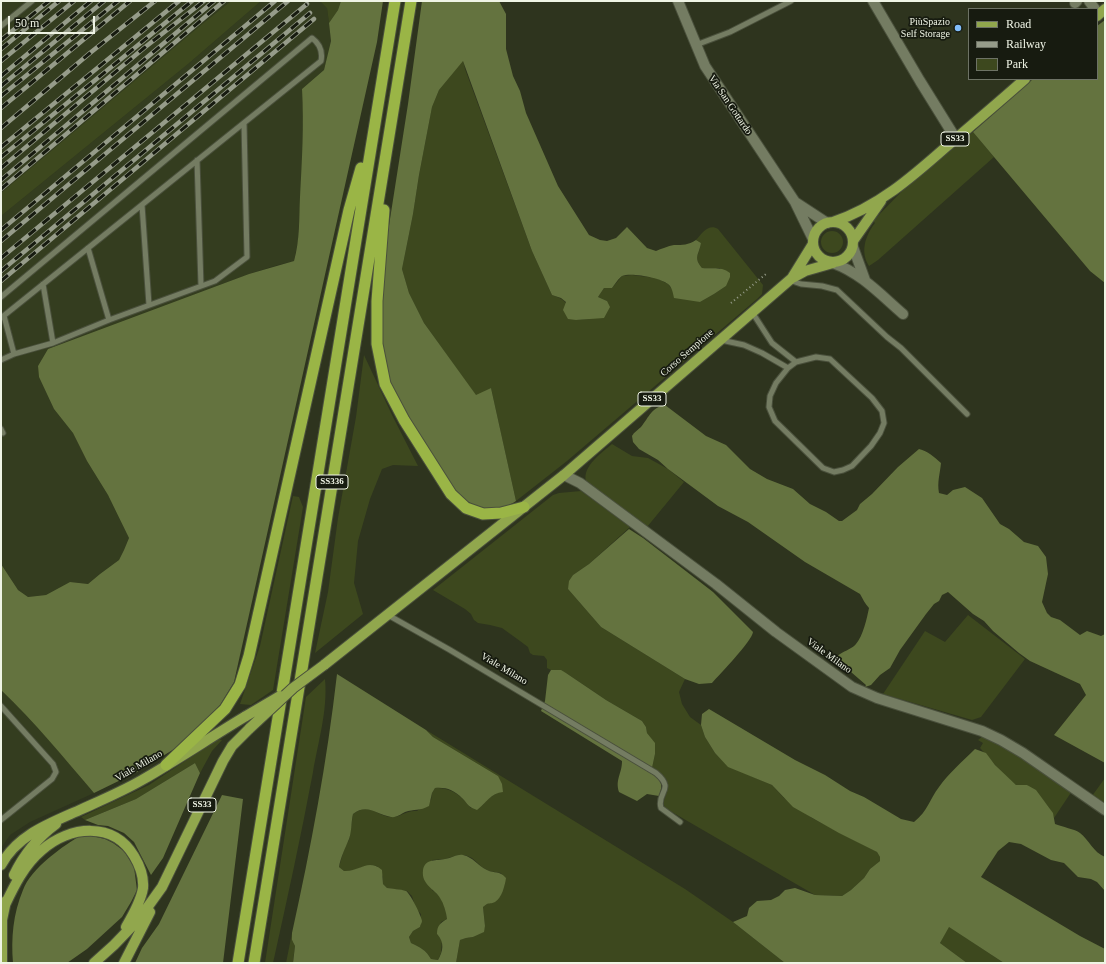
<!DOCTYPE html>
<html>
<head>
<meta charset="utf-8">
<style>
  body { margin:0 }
  #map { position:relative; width:1106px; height:964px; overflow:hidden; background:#2e341e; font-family:"Times New Roman",serif }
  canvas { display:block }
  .frame { position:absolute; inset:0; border:2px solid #eff4e5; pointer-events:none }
  .legend { position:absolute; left:968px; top:8px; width:130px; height:72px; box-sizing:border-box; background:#171b10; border:1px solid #6d7265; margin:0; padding:5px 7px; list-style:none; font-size:12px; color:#eff4e5 }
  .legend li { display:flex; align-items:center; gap:8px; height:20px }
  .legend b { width:20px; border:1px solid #6d7265 }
  .scale { position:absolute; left:8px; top:16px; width:87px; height:18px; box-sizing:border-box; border:2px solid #eff4e5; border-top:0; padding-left:5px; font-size:12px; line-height:14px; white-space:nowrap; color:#eff4e5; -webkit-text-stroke:3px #171b10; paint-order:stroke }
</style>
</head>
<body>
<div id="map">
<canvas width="1106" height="964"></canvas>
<div class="frame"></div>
<ul class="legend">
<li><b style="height:5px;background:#91a74d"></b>Road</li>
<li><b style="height:5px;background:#969c8a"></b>Railway</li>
<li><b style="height:11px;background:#3d481e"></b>Park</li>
</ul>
<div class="scale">50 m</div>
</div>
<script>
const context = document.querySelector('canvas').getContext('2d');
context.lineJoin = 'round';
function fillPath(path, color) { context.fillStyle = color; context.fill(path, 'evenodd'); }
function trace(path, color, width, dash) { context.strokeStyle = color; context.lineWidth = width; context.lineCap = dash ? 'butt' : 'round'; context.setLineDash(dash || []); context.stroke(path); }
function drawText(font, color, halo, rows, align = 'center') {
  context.font = font + ' "Times New Roman",serif'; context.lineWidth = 3.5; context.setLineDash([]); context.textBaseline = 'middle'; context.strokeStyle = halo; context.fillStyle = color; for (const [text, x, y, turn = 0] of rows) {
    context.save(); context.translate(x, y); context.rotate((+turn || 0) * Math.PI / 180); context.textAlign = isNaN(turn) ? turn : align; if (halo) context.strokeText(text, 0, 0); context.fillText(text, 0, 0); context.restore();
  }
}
const built = new Path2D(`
  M1,1H231L201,25L1,193Z
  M261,1H320L327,7L329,23L331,41L324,70L302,89L303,110L302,176L298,241L294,261L278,265L249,274L48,349L38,366L39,377L54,409L73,433L87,461L108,495L129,538L124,550L119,560L100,574L88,584L70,582L46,595L28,597L18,590L1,564V216L188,64Z
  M1,690L19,707L55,747L94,793L30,822L10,835L1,848Z`);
const green = new Path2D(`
  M231,1H261L188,64L1,216V193L201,25Z
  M320,1H341L338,10L329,23L327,8Z
  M463,60L465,69L532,251L552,295C568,300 568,306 576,320L589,319L607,301L598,297L604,288H612L622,276L632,275L656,278L668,284L671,288L700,302L714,294L726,286L720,268H702C693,257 699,256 701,243L696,240C702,233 709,223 718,229L763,285L762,294L757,299L567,461L516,501L491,388L476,396L424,323L409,293L402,269L413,214L419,175L432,107L439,90Z
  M973,132L994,157L878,260L869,266C860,252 865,236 875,223L873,221L904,189Z
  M821 242a11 11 0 1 1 22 0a11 11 0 1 1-22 0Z
  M364,355L392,415L418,466L393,465L382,469L370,499L358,541L354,583L363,614L315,653L328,592L338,518L356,417Z
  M612,444L632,456L648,458L668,469L684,482L647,527L586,481C582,466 603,452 612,444Z
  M581,491L630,527L589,564L573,575L568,589L601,627L685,679L679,692L682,704L690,717L701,725L705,737L715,753L728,766L772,785L784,798L812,818L877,852L880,857V861L870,869L864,878L851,890L842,896L815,895L665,808L663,803L667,792V780L662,775L652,768L655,754L650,737L647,733L646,727L642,721L606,700L566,673L557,670H551L547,668V660L544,656L533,655L530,653L528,647L520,641L502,628L490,625L478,623L474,620L471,614L465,609L433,590L553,495L559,493Z
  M293,496L299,497L303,507L273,690L251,705L240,704L260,646Z
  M968,615L1025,659L981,717L972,720L883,694L925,631L945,642Z
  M325,679C328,710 318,742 313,772C301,836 287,900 273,963H265L306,697Z
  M426,730L685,889L733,922L785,963H456L460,940L466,938L473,937L483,932L485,926L483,907L488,903L499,897L505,884L501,873L489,871L482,867L472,858L465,855H458L445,859L432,860V890C442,896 446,907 447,919L441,922L437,934L442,940L441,953L438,960L431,959C426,950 420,947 411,943L409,937L413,931L420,927L421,914L416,909L412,896L407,891L387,888L383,884V877L377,866C364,863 356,872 344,871L339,867L345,846L349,840L353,814C370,801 377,817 392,817C401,817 406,810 417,811L431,800L432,793L435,788C453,788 460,795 471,808L483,805L486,800L497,793L498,776L433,737Z
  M983,736L1009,750L1072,791L1054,818C1051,805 1036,794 1027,785H1016L1005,776L980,748L983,743L978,740Z
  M218,739L222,740L212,751L200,773L195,763L136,799L85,820L81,817L149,785Z
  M1105,778V805L1092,796Z
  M948,926L1004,963H967L940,943Z
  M292,933V940L295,946L293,961V963H286Z`);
const forest = new Path2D(`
  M341,1H383L377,42L234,682L220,705L179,746L137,772L94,793C64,758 35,722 1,690V564L18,590L28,597L46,595L70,582L88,584L100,574L119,560L124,550L129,538L108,495L87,461L73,433L54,409L39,377L38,366L48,349L249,274L294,261C300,240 299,218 300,197C302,161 304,125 302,89L324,70L331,41L329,23L338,10Z
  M422,1H499L506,14V49L513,76L520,91L526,113L558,186L589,235L600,240L607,241L616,238L627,227L647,248L656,251C661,249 668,246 674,245C683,245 688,245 696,240L701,243C699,255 693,257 702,268C712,269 722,266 730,273V277L726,286L714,294L700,302L674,298C673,293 672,287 668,284C661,278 631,272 622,276C619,278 615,284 612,288H604L598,297L607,301L610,307L604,318L576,320L568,319L563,310L566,302L561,298L552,295L532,251L463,61L439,90L432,107L419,175L413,214L402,269L409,293L424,323L476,395L491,388L516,501C494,516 473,508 455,492L403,411L390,386L381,343L380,326L385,251L408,104Z
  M1105,20V283L1090,271L973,132L1033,79H1097V26Z
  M665,405L706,436L726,445L750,469L767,479L793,489L810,504L826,512L839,521H842L857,510L860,504L872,494L898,467L919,449C928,451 934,457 941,463C940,474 937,482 939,493L947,495L953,490L965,487L982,498L1000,524L1009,529L1024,542L1038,546L1046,557L1048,574L1042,602L1047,613L1051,617L1060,620L1080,635L1087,631L1101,636L1105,634V763L1054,735L1086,695L1080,684L1030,661L1019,653L993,631L984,621L973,614L948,592L942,595L939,601L934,604L926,614L900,650L890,668L880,675L871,685L865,687L866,685L851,672L833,664C835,652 849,652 856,644C863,636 867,618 869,608C865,604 863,599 860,594L805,562L748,522L718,506L668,469L658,460L639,449L633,442L632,436C634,432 638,430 641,427C649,417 652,407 665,405Z
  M629,529L643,538L713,592L753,632C752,641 720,674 712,683L699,684L685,679L601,627L568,589L569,581L573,575L589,564Z
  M551,670H561L566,673L606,700L642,721L646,727L647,733L655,743V754L652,768H642C656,777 666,779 659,796L647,794L637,801L619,792C615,779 622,774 622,761L541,711L545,701L548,675Z
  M337,674L426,730L433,737L498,776L502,784L503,792C491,793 486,803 477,810C468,807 468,804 462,798C454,790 446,787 435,788L432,793L429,806C420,811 414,809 405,812C401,814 396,818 391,817C376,814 367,803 353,814C351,822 352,831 349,839C345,849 341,856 339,867L344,871C360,872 367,858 382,870L383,884L387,888C393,889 400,889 406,891C410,893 422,917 422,921C422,923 420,925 420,927L413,931L409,937L411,943C420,947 426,950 431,959L438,960C443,951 445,943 437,934C437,926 440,923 447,919C446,912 444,904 440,898C435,889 421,885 423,870C425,858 437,861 445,859C452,858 457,854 463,855C473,857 478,866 487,870C495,874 499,870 506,878C505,885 502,898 495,902C489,905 490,901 483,907L485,926L484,932L473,937L466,938L460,940L456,963H293L295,946L292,940V933C311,847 327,762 337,674Z
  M709,709L795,760L825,775L850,791L864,797L901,819L914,822C928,811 929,800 939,787C949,773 963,761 975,749L986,753L995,765L1016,785H1027L1036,790L1053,813L1055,824C1062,827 1075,829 1080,833C1089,840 1093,852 1105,857V891L1097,882L1091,879L1078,877L1064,863L1051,860L1021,844L1009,842L998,851L981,877L1080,936L1105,949V963H1004L949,927L940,943L967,963H785L733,922L747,916L749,908L757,901L771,900L779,896L785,890L795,888L815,895L842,896L851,890L864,878L870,869L880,861V857L877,852L839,833L793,807L772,785L728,767L715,753L705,737L701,725L702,714Z
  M195,763L200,773L163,858L151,875L134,842L124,833L108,826L98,825L85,820L136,799Z
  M222,795L243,799L223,963H135L142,948L159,924Z
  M83,834L105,839L113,843L124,851L134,867L137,890L131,902L122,917L87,949L67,963H13C11,938 13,914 23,890C31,868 63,846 83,834Z`);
const path = new Path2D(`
  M731,303L766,274`);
const service = new Path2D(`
  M1,26L32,1
  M696,45L730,32L791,1
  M197,160L201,286
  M142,205L149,305
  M88,248L109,320
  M789,280L801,284L822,286L837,290L887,337L901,348L967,414
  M43,284L53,343
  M1,297L312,38C320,44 323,51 321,61L1,318
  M752,312L772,343L796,362
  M4,316L14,354
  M721,340L744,345L762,353L788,368
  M816,357L830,359L872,398L882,411L884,423L880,433L871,446L852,466L843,470L834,472L823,468L775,421L769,407L770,396L776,383L788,368L796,362Z
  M1,360L14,354L53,343L109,320L215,281L247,257L244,123
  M1,429L3,433
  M388,615L450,650L656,773C676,790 656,792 661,808L680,822
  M1,706L53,764L56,772L52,779L1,820`);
const minor = new Path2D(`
  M678,1L705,66L795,202L813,239
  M873,1L920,81L956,139
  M1089,1L1095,9
  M1075,3L1077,1
  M795,202L827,223
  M853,247L865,280
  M833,263C861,273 881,295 903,314
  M564,475L580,483L716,584L776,632L852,687L877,698L982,731L1001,740L1023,753L1105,810`);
const primary = new Path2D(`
  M1097,16L1105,9
  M833,222C878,207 912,177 946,147C973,124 999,102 1025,79
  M813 242a20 20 0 1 1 40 0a20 20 0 1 1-40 0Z
  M853,241L881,201
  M794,277L805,271L833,263
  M324,665L564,475L792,278L813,244
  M1,865C18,834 51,823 82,809C102,800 123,791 142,780C177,760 211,737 246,716
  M14,875C24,854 37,838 56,824
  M4,907C14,886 24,865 42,850C70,826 113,821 134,856C140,866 144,876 143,888C141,901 133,915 126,927
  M2,963V920L6,901
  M94,963L114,945L139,919L162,887L223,761L232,746L250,728
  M124,963L150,912`);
const trunk = new Path2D(`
  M384,210L377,301V344L385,384L404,420L451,494L466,508L483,514L501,513L524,507
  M166,765L225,709L240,685L249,656L349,210L361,168
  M238,963L395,1
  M254,963L411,1`);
const rail = new Path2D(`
  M1,40L49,1
  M1,49L59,1
  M1,61L74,1
  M1,76L91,1
  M1,86L104,1
  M1,96L118,1
  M1,108L130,1
  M1,128L90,53L155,1
  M1,147L179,1
  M1,157L192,1
  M1,168L144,48L204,1
  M1,180L214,1
  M1,189L224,1
  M1,230L275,1
  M1,241L288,1
  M1,258L307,4
  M1,271L310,13
  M1,281L314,19`);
const primaryBridge = new Path2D(`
  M246,716L280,696
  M250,728L293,688L324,665`);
const markers = [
  [958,28,4,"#81bdfa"]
];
const shields = [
  [955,139,28],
  [652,399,28],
  [332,482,32],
  [202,805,28]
];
const shieldNames = [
  ["SS33",955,139],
  ["SS33",652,399],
  ["SS336",332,482],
  ["SS33",202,805]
];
const poiNames = [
  ["PiùSpazio",950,22],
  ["Self Storage",950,34]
];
const streetNames = [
  ["Via San Gottardo",730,105,56],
  ["Corso Sempione",687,353,-41],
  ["Viale Milano",829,656,36],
  ["Viale Milano",504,669,31],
  ["Viale Milano",139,766,-30]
];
fillPath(built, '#343d1f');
fillPath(green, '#3d481e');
fillPath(forest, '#64733f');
trace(service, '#4a503c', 7);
trace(minor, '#4a503c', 12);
trace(primary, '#4a503c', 12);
trace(trunk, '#4a503c', 13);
trace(path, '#979d8b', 2, [1, 3]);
trace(service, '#747c62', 5);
trace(minor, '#747c62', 10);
trace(primary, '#91a74d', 10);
trace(trunk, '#9ab546', 11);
trace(rail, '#969c8a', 4.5);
trace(rail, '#171b10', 3, [9]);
trace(primaryBridge, '#4a503c', 12, []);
trace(primaryBridge, '#91a74d', 10);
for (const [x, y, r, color] of markers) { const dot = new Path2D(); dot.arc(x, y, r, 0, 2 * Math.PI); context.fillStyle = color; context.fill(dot); trace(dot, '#171b10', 1.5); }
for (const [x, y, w] of shields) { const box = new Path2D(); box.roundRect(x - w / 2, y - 7, w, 14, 3); context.fillStyle = '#171b10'; context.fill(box); trace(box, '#eff4e5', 1); }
drawText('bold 9px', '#eff4e5', null, shieldNames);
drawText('10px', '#eff4e5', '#171b10', poiNames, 'right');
drawText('10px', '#eff4e5', '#171b10', streetNames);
</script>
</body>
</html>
